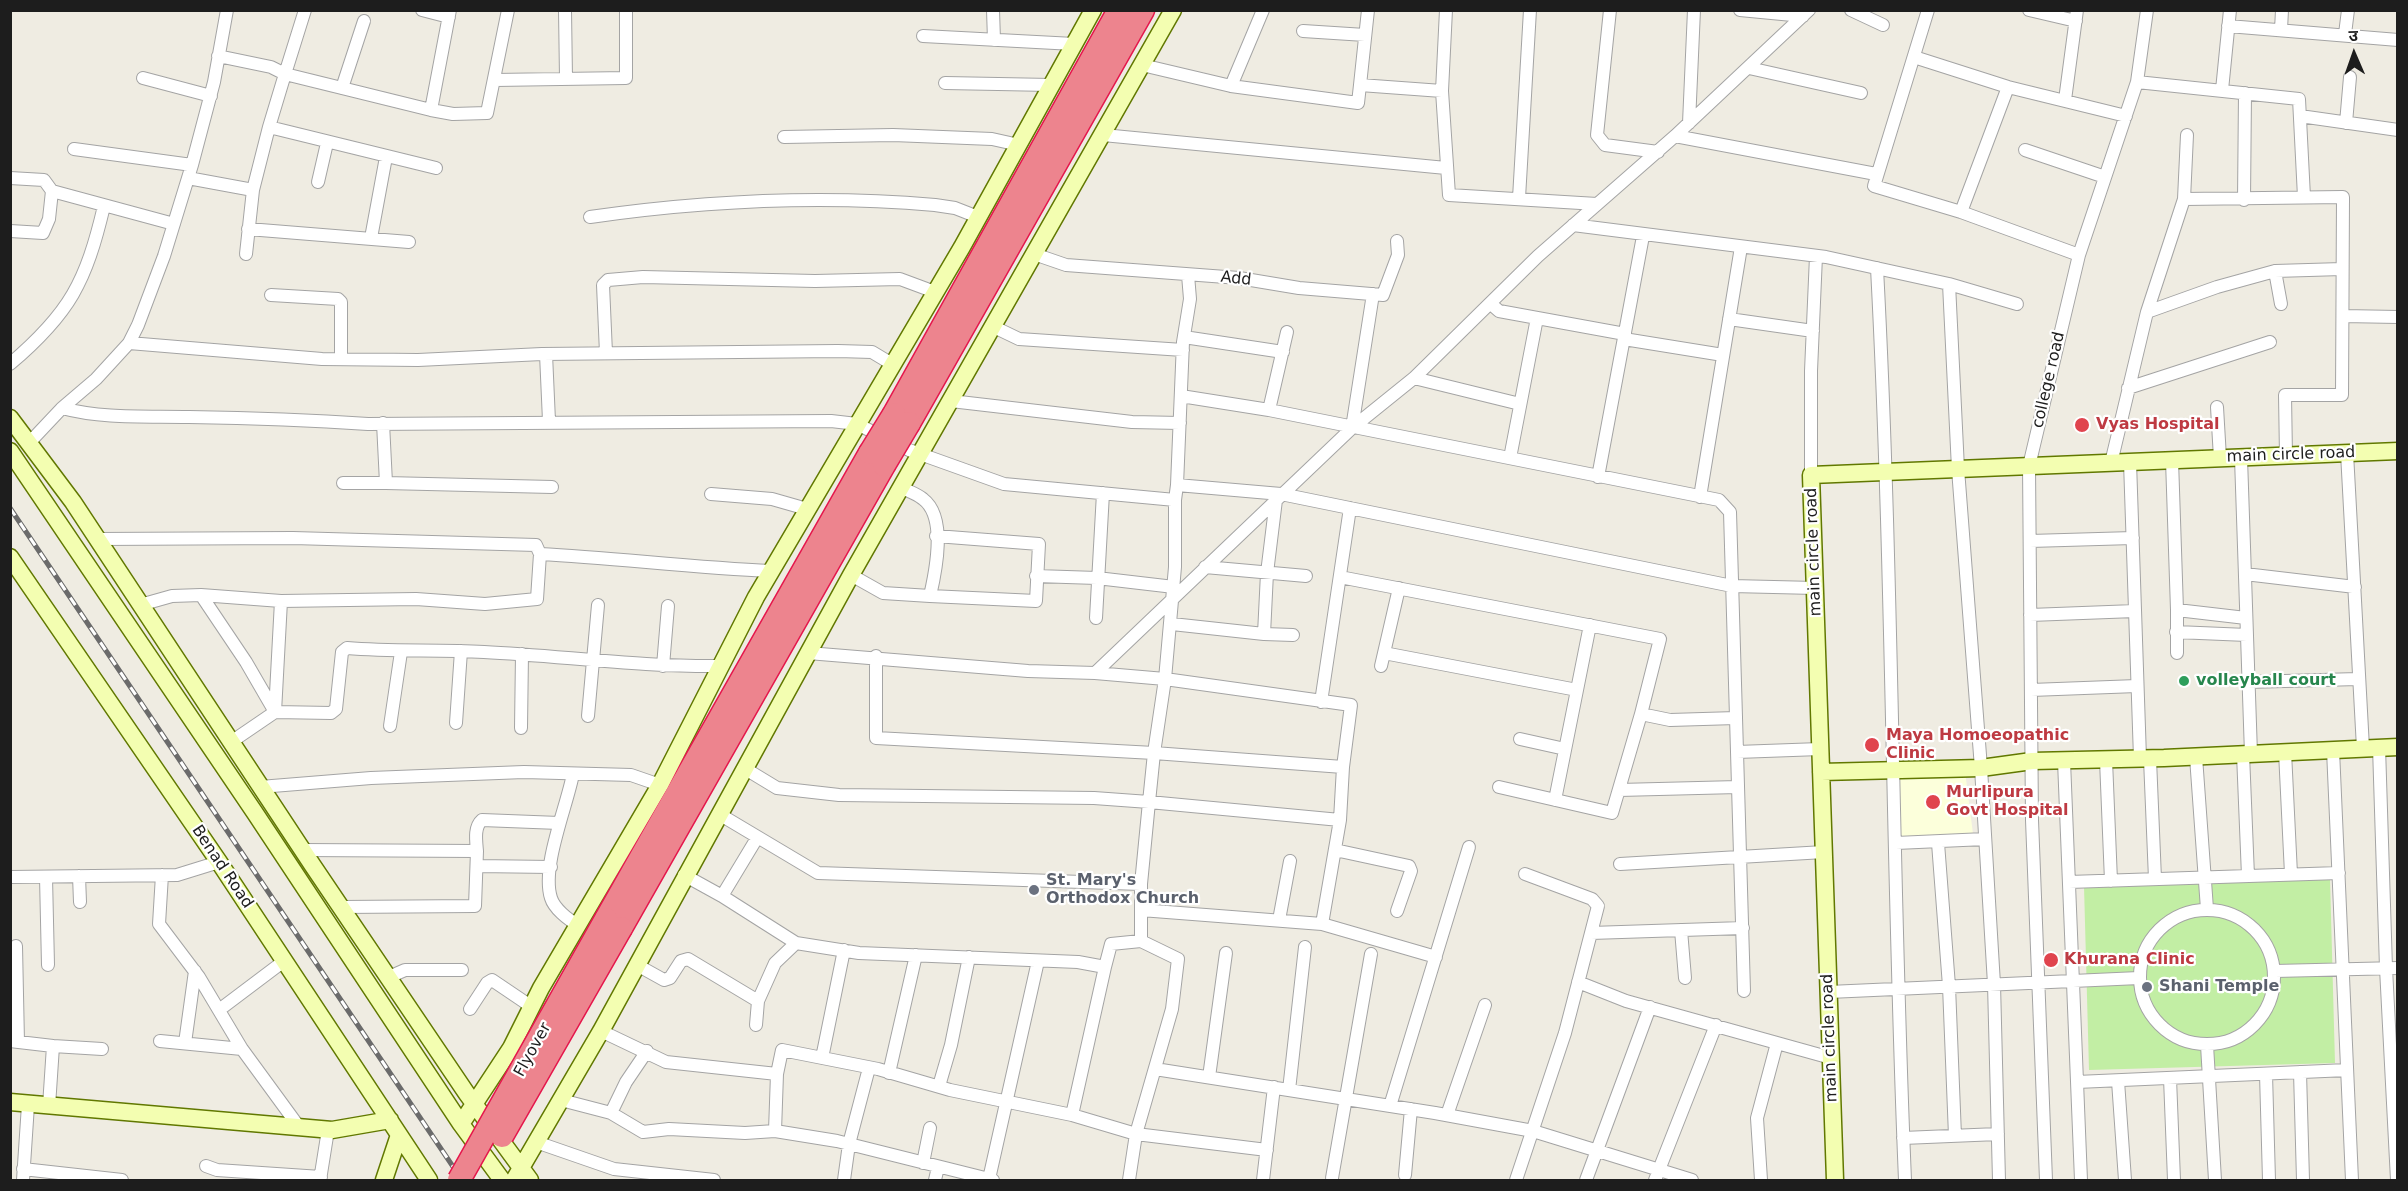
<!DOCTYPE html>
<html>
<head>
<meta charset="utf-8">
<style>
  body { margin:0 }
  #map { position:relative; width:2408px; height:1191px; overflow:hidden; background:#efece2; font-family:"DejaVu Sans","Noto Sans Devanagari",sans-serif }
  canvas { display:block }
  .frame { position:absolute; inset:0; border:12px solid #1d1d1d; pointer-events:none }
  .north { position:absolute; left:2324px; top:24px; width:60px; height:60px; -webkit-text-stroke:4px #fff; paint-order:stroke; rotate:358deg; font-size:16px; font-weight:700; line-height:24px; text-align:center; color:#1d1d1d }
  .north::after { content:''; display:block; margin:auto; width:21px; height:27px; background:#1d1d1d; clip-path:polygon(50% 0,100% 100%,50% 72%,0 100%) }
</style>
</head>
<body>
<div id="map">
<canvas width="2408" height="1191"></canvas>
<div class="frame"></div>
<div class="north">उ</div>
</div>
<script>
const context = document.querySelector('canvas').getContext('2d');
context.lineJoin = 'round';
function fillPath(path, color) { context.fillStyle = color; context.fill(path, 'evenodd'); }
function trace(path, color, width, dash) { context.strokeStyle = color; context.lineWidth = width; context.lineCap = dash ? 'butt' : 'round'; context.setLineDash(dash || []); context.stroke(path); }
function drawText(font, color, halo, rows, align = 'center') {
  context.font = font + ' "DejaVu Sans",sans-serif'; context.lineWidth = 4.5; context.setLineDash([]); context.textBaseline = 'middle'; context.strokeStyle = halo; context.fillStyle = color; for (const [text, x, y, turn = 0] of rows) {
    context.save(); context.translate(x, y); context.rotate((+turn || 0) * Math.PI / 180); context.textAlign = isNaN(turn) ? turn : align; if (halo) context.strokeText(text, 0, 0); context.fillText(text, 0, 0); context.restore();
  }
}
const education = new Path2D(`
  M1895,771H1965L1973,834L1898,841Z`);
const grass = new Path2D(`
  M2330,879L2335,1063L2089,1070L2084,886Z`);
const street = new Path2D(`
  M422,10L449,17
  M565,10L566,78
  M993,10L994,40
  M1446,10L1442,91L1449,195L1597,204
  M1610,10L1597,135L1605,145L1658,152
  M1740,10L1803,16
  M1851,10L1883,25
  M1928,10L1874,186L1961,212L2079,255
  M2029,10L2076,21
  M2228,26L2398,40
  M2281,30L2282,10
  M1303,31L1365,35
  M2345,34L2348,10
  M923,36L1074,44
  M218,56L271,67L285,74L305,10
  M1914,57L2008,87L2126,116
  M1142,65L1231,86L1358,103L1360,85L1442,91
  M1749,68L1861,93
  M143,78L211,96
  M495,80L626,78V10
  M2137,82L2299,99L2304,197
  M945,83L1051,85
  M1360,85L1368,10
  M1231,86L1263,10
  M342,88L364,21
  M2222,90L2230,10
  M2065,100L2077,10
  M431,110L450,10
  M2300,116L2398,130
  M1689,123L1694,10
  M2346,123L2350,77
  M269,127L285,74L431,110L453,114L487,113L508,10
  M1103,135L1446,168
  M1675,136L1876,174
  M784,137L893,135L992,139L1019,145
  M74,149L192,165
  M2025,150L2105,177
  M10,178L44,180L52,191L174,224
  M188,178L253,190L246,254
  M318,182L327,143
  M253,190L269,127L436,168
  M1519,198L1530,10
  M2184,199L2187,135
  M2244,200L2245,93
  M1961,212L2008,87
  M590,217C702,201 821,195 935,205L955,208L978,217
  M1573,225L1826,257L1949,284L1958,469L1981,768L1994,984L1999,1180
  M248,229L409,242
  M10,231L43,233L49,219L52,191
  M371,238L386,157
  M1034,254L1066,265L1239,278L1299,288L1383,295L1398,255L1397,241
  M1877,268C1893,572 1892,877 1905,1180
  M2275,271L2281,304
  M1949,284L2017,304
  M271,295L338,299L341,302V359
  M1491,304L1499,311L1625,334
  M2147,312L2217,287L2275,271L2342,269
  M2343,316L2398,317
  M1729,319L1813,331
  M994,327L1019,339L1183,350
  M1184,337L1283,352
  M1624,339L1723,355
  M129,343L322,359L418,360L542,354L838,351L872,352L892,364
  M606,353L603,285L608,280L643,277L815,281L900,279L935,292
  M546,354L549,421
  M10,364C70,313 86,282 104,206
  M1414,378L1520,404
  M2128,388L2270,342
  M1181,396L1269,410L1287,332
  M951,401L1132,422L1180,423
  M2217,407L2220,458
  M62,408C103,419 146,416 189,417C249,418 308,420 368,424L831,421L857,424L909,450L1004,484L1175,500L1177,485L1281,494L1732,586L1815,588
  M1269,410L1719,500L1730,512L1744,991
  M383,423L386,483L552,487
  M1352,428L1373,294
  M29,443L62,408L96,379L129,343L138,325L164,256L192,165L214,82L227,10
  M2347,453L2363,748
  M1510,458L1537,318
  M2241,458L2251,754
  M2172,460L2177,610
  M2130,462L2140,758
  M2111,463L2147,312L2184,199L2343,197L2342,395H2285L2286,456
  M1811,475V371L1816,256
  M1598,477L1643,236
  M343,483H386
  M1177,485L1183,342L1190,299L1188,275
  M711,494L772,499L807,509
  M1700,497L1741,247
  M1175,500V567L1165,679L1351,705L1343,767
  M97,539L293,538L536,545L540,554
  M2030,541L2133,538
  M1205,567L1306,576
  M2245,574L2355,587
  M851,575L883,593L930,596C936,570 947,517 923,499C917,494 908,491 902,488
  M1036,576L1097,578L1174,587
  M1340,577L1660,639L1641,714L1670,720L1736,718
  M201,595L281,601L416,599L485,604L537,599L540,554C617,558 694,568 771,571
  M930,596L1036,601L1039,544L936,536
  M140,605L172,596L201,595L246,662L275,712
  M2030,615L2135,611
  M1096,618L1103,493
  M1172,624L1264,634L1267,573L1276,500
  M2176,632L2247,635
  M1264,634L1293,635
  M808,653L1028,671L1095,673L1352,428L1414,378L1538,256L1675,136L1809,10
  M1384,653L1577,690
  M2177,653V610L2246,618
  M876,656V738L1154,753L1165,679L1095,673
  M663,666L668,606
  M1381,666L1399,588
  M2248,682L2358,679
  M2031,690L2137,686
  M1321,702L1350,508
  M275,712L281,601
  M588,716L598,605
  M456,723L461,651
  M390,726L401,652
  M521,728L522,654
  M1520,739L1565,749
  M231,742L275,712L331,713L336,709L342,652L347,648C393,652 438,649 484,652C563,656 642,667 721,666
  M2379,747L2386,968L2397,1180
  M2333,750L2352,1180
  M1737,752L1820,749
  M2285,752L2291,874
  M2243,754L2248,876
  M2196,757L2207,909
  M2150,759L2155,879
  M2106,760L2111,881
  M2064,761L2081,1180
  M744,768L777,788L839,795L1094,798L1149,802L1154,753L1343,767L1340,820L1322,924
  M573,774C567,806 541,867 551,898C554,908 568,920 577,924
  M260,787L371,778L524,772L631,775L660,785
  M1499,787L1612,813L1641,714
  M1619,790L1738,787
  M1555,800L1590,625
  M719,814L818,873L1141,884L1149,802L1340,820
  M1896,843L1985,839
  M1938,843L1949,986L1955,1136
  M302,850L477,851L475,906L341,907
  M1335,850L1409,866L1411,871L1397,911
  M477,851C476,840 474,827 482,820L559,823
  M1620,864L1824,852
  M477,866L551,867
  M162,875L159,924L199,977L242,1049
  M684,875L722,896L757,838
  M79,876L80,902
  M10,877L177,875L219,862
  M46,877L48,965
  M2069,882L2339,873
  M722,896L796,943L859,953L1078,962L1105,967L1111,944L1141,941V884
  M2140 977a67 67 0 1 1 134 0a67 67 0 1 1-134 0Z
  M1141,910L1322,924L1436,957
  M1279,920L1290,861
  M1681,930L1685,978
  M1591,933L1743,928
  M16,946L18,1042
  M637,965L664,980L670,978L681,961L688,959L758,1001L775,963L796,943
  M2275,971L2398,968
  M389,977L405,970H462
  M1578,982L1626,1001L1831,1058
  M1829,992L2139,978
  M470,1009L487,983L492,980L532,1007
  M219,1010L284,961
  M756,1025L758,1001
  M601,1031L666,1062L777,1074
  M10,1041L53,1046L49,1106
  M160,1041L242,1049L299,1127
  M185,1043L195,971
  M2207,1045L2215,1180
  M53,1046L102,1049
  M822,1058L844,950
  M1155,1069L1435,1113L1533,1131L1692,1180
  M2300,1072L2303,1180
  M889,1073L916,955
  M2266,1074L2269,1180
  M1209,1077L1226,953
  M2170,1078L2174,1180
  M2118,1081L2125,1180
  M2077,1082L2347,1070
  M939,1086L951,1045L969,957
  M1289,1090L1305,947
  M561,1100L611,1113L643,1132L669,1129L745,1133L775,1131
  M1390,1106L1469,847
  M611,1113L626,1082L647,1051
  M1072,1115L1105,967
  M1447,1115L1485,1005
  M1903,1138L1998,1134
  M536,1142L614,1169L714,1180
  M923,1163L930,1128
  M206,1166L217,1170L321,1177
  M23,1169L122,1180
  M1405,1175L1411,1109
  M1332,1178L1371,954
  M989,1179L1038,961
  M23,1180L28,1105
  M320,1180L328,1130
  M844,1180L849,1144L869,1068
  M935,1180L938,1167
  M993,1180L837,1141L775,1131L777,1074L782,1050L878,1069L950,1090L1072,1115L1136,1134L1267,1150
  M1129,1180L1136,1134L1172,1009L1178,959L1141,941
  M1263,1180L1274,1087
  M1516,1180L1565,1033L1598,906L1592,899L1525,874
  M1586,1180L1650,1007
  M1655,1180L1716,1025
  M1761,1180L1757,1118L1777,1043
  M2046,1180L2032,820L2029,466L2079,255L2137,82L2147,10`);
const secondary = new Path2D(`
  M10,418L73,502L313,866L467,1094L530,1180
  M10,451L255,813L461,1124L502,1180
  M10,557L219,862L429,1180
  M1821,772L1981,768L2032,761L2164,758L2398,747
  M10,1102L332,1130L390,1120
  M461,1124L511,1048L541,988L660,785L756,597L962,247L1093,10
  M384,1180L399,1135
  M514,1180L601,1031L851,575L1173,10
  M1835,1180L1811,475L2398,451`);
const highway = new Path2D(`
  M894,414L1119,10
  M909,423L1143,10
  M606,919L870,453
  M621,928L884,465`);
const rail = new Path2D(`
  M10,508L462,1180`);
const highwayBridge = new Path2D(`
  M870,453L894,414
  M884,465L909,423
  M502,1136L621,928
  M459,1180L606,919`);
const markers = [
  [2082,425,8,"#e0444e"],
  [2184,681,6,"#2e9e5b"],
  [1872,745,8,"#e0444e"],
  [1933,802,8,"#e0444e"],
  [1034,890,6,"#6b7280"],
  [2051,960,8,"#e0444e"],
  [2147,987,6,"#6b7280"]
];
const streetNames = [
  ["Add",1236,279,6],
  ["college road",2049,380,-77],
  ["main circle road",2291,455,-2],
  ["main circle road",1814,552,-92],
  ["Benad Road",222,867,56],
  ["main circle road",1830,1038,-92],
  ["Flyover",533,1050,-61]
];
const healthNames = [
  ["Vyas Hospital",2096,425],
  ["Maya Homoeopathic",1886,736],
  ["Clinic",1886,754],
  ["Murlipura",1946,793],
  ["Govt Hospital",1946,811],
  ["Khurana Clinic",2064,960]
];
const leisureNames = [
  ["volleyball court",2196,681]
];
const worshipNames = [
  ["St. Mary's",1046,881],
  ["Orthodox Church",1046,899],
  ["Shani Temple",2159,987]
];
fillPath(education, '#fcffdb');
fillPath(grass, '#c2eea4');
trace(street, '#a4a4a4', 14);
trace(secondary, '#617800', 19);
trace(highway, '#e5174c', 25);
trace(street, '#fff', 12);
trace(secondary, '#f3feb1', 16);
trace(highway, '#ed848e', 22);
trace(rail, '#6b6b6b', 5);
trace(rail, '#fff', 3, [9]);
trace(highwayBridge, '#e5174c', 25, []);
trace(highwayBridge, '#ed848e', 22);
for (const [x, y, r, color] of markers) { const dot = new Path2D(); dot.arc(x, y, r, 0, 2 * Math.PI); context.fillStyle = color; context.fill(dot); trace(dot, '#fff', 2); }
drawText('16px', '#1d1d1d', '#fff', streetNames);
drawText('bold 16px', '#be3a42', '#fff', healthNames, 'left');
drawText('bold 16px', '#27864d', '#fff', leisureNames, 'left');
drawText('bold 16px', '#5b616d', '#fff', worshipNames, 'left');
</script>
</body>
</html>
